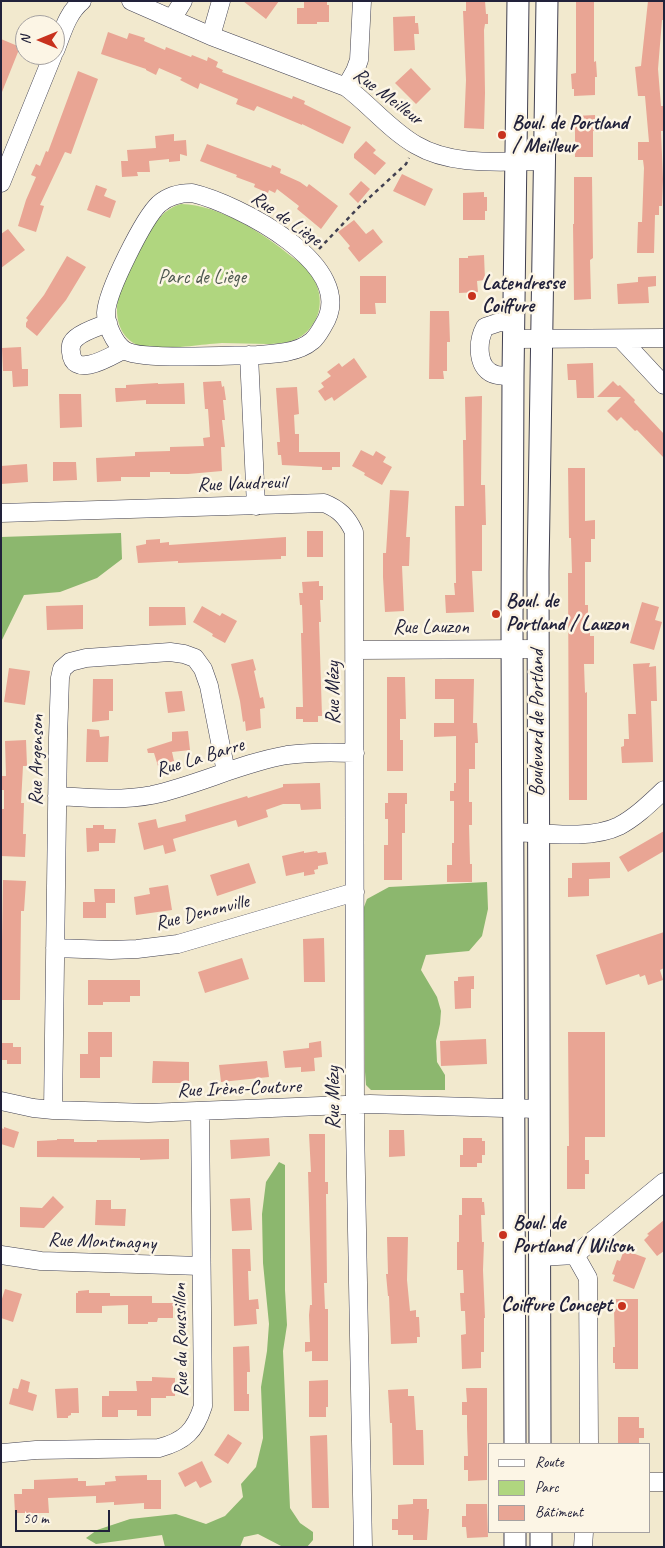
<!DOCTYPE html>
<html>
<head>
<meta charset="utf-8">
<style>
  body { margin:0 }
  #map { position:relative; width:665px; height:1548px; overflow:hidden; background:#f2e9ce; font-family:Caveat,sans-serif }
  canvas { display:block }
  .frame { position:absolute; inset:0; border:2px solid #22223b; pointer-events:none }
  .legend { position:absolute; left:488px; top:1443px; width:162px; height:90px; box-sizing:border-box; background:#fcf5e5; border:1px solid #a5a1a1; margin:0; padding:6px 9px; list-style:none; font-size:15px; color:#22223b }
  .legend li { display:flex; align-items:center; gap:10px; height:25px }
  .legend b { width:25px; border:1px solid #a5a1a1 }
  .north { position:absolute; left:15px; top:15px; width:50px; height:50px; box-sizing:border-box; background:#fcf5e5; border:1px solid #a5a1a1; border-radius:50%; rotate:270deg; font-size:14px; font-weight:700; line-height:20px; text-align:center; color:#22223b }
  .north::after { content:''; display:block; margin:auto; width:18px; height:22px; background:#c8321e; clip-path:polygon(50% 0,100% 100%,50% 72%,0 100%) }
  .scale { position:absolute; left:15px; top:1510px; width:95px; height:22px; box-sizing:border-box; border:2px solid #22223b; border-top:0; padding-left:6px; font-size:15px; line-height:18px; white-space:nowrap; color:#22223b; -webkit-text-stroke:4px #fcf5e5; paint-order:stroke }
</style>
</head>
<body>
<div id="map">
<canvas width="665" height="1548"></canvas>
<div class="frame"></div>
<ul class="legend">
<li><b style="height:6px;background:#fff"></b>Route</li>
<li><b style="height:14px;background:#b0d67f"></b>Parc</li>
<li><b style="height:14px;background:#e9a594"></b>Bâtiment</li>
</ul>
<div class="north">N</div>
<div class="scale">50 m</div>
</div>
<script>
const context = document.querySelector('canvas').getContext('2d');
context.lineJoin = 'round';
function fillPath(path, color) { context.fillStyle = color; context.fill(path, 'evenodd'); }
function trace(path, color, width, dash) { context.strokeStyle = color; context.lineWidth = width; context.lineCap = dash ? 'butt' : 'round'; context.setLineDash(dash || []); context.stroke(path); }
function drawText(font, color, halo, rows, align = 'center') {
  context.font = font + ' Caveat,sans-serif'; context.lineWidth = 5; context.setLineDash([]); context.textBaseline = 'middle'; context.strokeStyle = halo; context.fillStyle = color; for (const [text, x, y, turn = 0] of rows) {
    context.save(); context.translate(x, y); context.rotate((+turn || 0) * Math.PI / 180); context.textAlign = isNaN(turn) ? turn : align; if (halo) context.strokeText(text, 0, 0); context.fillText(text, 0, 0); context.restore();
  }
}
const green = new Path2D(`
  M181,204C220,205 263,233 292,257C298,261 305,266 309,272C321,286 324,309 313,324C302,341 286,344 267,344C252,344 237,343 222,343C202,344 151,353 135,344C116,333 114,310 120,290C123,280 130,270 135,260C146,238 156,211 181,204Z`);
const forest = new Path2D(`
  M121,533L122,559L97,578L60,592L24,595L1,642V537Z
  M487,882L488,909L482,936L469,951L426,955L421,970L437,997L441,1011L440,1024L436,1041L437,1062L445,1075V1090H371L366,1085L365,1072L364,907L367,899L389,887Z
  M279,1162L285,1165V1290L287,1325L283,1351L290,1508L300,1523L313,1532V1540L307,1547H283L258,1534L244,1537L240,1547H165L162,1535L96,1544L86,1538L97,1530L130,1519L176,1514L206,1524L225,1516L243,1497L241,1484L256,1467L263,1438L261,1387L267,1351L269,1324L263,1263L262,1214L266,1182Z`);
const building = new Path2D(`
  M243,1H279L266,19Z
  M304,1H327V5H329V22H317V24H297V8H304Z
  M466,1H485L486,14H488V24H485L484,30L485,93L484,129L464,128L466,80L463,11H466Z
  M576,1H594V62L596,61L597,77H595V95L574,96V89H572L571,74L576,73Z
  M648,1H664V20H662L658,69L661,106H664V131H661L663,179L662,206H659V215H655L654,253H637L638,222H642L644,168L643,160H638V142H649L645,96H638L635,67L641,66Z
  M415,16V23H418L419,34H414L415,50L394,51L393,17Z
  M108,32L127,39L129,33L145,38L144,41L165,50L166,47L191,57L192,55L207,61L208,57L218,62L216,67L223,70L222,72L292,99L293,96L305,101L304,104L351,127L343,144L302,124V125L257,106L254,111L236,104L238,99L200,83L198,89L180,80L182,78L159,68L156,75L146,70V69L101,54Z
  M1,39L20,47L2,92H1Z
  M411,68L431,89L416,104L395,83Z
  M78,71L98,79L71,154L65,152L64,154L40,205L44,206L36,232L18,226L26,200L36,177L31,175L36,164L40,166L46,151L48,152Z
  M595,115V131H593V157H575V116Z
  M174,134V141L186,140L187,156L180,154V161L169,162V159L149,161L150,172H137L138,176L122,177L121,161H128L127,150L156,148L155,136Z
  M366,141L376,150L373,153L386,163L375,175L354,158V154Z
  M207,144L271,168L272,165L281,169L280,173L300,182L307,187L309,184L338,206L321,229L297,209L299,206L277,189L275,193L269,190L268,193L254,187L255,184L236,177L237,175L200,161Z
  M402,174L433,189L425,206L393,191Z
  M574,177H592L593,258L590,260L591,299L574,300L573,224H574Z
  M361,181L370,189L358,203L349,194Z
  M96,185L107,189L104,196L116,201L110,218L87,210Z
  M484,192V197H487V211H485V220H463V193Z
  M354,220L366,234L373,229L383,242L359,262L348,248L350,246L338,232Z
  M8,229L25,250L1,268V234Z
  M484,255L485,280L477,281L478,292L459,293V258H468V256Z
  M67,256L86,267L66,300L37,336L26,327V323L28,320L26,318L44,295Z
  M360,276H386V303H375L376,314H360Z
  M656,276V286L648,287L649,303L618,304L617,284L638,282V277Z
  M430,311H449L450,342H447V371H443L444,379H429Z
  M21,347L22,369H28V386L13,387L12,371H3L2,348Z
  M354,358L367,377L334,401L332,397L325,401L318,391L324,387L321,383L331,376L327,372L339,363L342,367Z
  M593,363L594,398H577L576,380H568L567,364Z
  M221,381L222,387L224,386L226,400H223L225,420H222L225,447H221L222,471L188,474H170V472H150V477H121V481L97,482L96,458L135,456V452L170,451V447L204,446L203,438L210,437L208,409H205L203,382Z
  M613,381L618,386L620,385L635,400L634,402L664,434V458L637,430L635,431L621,417L617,421L607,411L621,397H597Z
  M158,383V384L184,383L185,404H146V400L116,402L115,388H126V385Z
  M297,387L299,414L294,415L295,434H299V452H340V467H332V470H322V467L282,465L281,455H278L277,442H280L276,388Z
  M59,394H81L82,427L60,428Z
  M482,396L481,485H485L486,525H482V571H472L474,612L446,613L445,595H455L454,583H456L455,506H464L463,442V440H466L465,397Z
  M361,450L373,456L376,451L386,457L383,462L392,467L382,485L364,475L365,473L352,466Z
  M53,462H76L77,480L53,481Z
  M27,464L28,482L1,484V466Z
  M568,468H585V521L595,520V539H591V562H585V605H588V628H590V636H594V664H584L585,693L587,692V800H569L568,573H572L571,538H569Z
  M390,490L409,491L406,537H410L409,566H402L404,611L385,612L383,577V553H386Z
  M307,531H323V557H307Z
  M286,537V556H281V559L178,563V561L138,563L136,546L146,544V540L160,539V543L169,542V545Z
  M319,581V586H323V600H320L321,622H319L322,716H318V722H303V719H296V707H303L301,633H303L302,605H300L299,593H303L302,582Z
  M642,602L659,607L655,620L662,622L654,650L630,643Z
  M83,605V629L47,630L46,606Z
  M202,606L220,616L222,613L237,621L225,643L212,636L213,634L193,622Z
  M149,607H185L186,625L149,626Z
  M253,659L256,670L254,671L260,698L263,697L265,708L260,709L261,728L246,731L245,721L243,722L240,701L231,664Z
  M650,663L649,667L656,666L657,701H651L653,762L622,763L621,747L624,746V739H629L628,714H636L633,664Z
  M9,668L30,671L25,705L4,702Z
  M387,677H405L406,719H400V740H403V771H387Z
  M93,679H113V711H109V720L92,722Z
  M435,679H474L473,723H477L478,743H475V769H469V802H472V825H469L470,864H472V882H447V865H452V843H454V801H450V791H454V783H456V736L434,737V723H454V699H435Z
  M182,691L185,711L168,713L165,692Z
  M87,729L99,730L100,737L109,736L108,762H86Z
  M188,731L190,750L172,752L174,761L158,766L154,753H148L147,749L172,741V732Z
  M26,740L27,766H23L21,803H24L23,834H26L25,857L1,856V809H4V790H1V776H6L5,741Z
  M320,783L321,809L301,810L300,804H283L266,810L268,817L238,827L236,820L173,839L176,851L165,854L163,845L144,850L138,823L156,819L158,828L186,821L185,815L247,796L248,798L283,787V784Z
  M388,793H407V804H405V833H402V880H384V845H388V819H385V803H388Z
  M93,825H104V829H116L115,843H99V851L87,852L86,828H93Z
  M664,831V851L628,872L619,857Z
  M304,851V853L317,851L318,853L326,852L328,864L318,866V869L314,870L315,874L304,876V872L286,876L282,856Z
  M610,862V878L589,879V896L568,897V878H572V863Z
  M249,863L256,883L217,896L210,875Z
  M3,880L26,881L24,911H21L20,1000H1Z
  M168,885L172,910L136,915L134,897L150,894L149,888Z
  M94,889H115V903H106V918H83V902H95Z
  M664,932V968L660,970L663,980L648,985L645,975L640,977L639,974L606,985L596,955Z
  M324,938L325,982H304L303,939Z
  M242,958L249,979L205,993L198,972Z
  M474,976V989H471V1008L455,1009L454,981H458V977Z
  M88,980H140V996H130V1002H103V1005H88Z
  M88,1032H112V1057H100V1078H80V1054H88Z
  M568,1032H605V1137H585V1160H589V1174H585V1189H567V1146H569Z
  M486,1039L487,1064L441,1066L440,1041Z
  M321,1041L322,1057L314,1058L315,1071L301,1072V1067L285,1068L283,1051L309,1048V1043Z
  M1,1043H13V1047H21V1064H7V1060H1Z
  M153,1061L189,1062V1083H152Z
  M267,1061L269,1077L221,1082L219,1065Z
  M4,1127L19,1132L14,1148L1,1144V1128L4,1129Z
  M389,1130H404L405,1156L389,1157Z
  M309,1134H325V1182H328V1194H326L327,1283H324L325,1309H328V1361H312V1351L305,1352V1342H310L309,1315L310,1305H312L308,1172H311Z
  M269,1138L270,1156L231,1159L230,1140Z
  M463,1138H482V1141H485V1155H482V1163H477V1167H460V1155H463Z
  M57,1139H74V1142H97V1140L169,1139V1159L140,1160V1158L37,1157V1141L57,1140Z
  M53,1196L64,1207L44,1228L20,1227V1207L42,1208Z
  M250,1198L252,1230L232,1231L230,1199Z
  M462,1198H482V1202H484L485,1215H481L482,1242H484L483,1270L485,1318H484V1352H481V1368L462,1369L461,1335L466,1334L465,1311H461L460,1293H464L463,1270H457V1242H459V1215H462Z
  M96,1200H111V1209H126L125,1226L95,1225Z
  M664,1220V1251L657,1256L644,1240L649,1235L647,1234Z
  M387,1237H408L407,1280L410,1311L416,1310V1317H419L420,1337H417V1343L391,1344L389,1296H388L386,1274H388Z
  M232,1249H250L251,1271H248L249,1300L258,1299L259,1309H256L257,1324L234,1326Z
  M624,1250L646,1258L634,1289L613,1281L615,1275L612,1274L617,1260L620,1261Z
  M5,1289L22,1294L13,1322L1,1318V1302Z
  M89,1290V1293H110V1296H152V1303H173V1318H158L157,1322H148V1324H128V1305L102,1306V1313H76V1293H78V1291Z
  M616,1299H638V1369H615V1363H613V1347H615L614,1309H616Z
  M249,1346L250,1372H247V1394H249V1411H234L233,1347Z
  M152,1377L175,1378V1396H166V1398H151V1416H137V1410H118V1417H102V1396H109V1391H137L136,1381H152Z
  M21,1379L30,1382L28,1392L37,1395L33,1411L9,1404L13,1388L18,1389Z
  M328,1380V1407H326V1417H309V1381Z
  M78,1388L79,1413H71V1415L68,1416V1418H57L55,1389Z
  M466,1388H487V1480L468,1481V1470H464V1456H468L467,1427V1415H462V1402H467Z
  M408,1389V1396H414L416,1430H423L424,1465H393L392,1423H390L388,1390Z
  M618,1417H639V1428H644V1438H639V1444H618Z
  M228,1434L242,1443L228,1464L214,1455Z
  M327,1435L329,1508H312L310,1436Z
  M202,1461L212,1482L200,1488L196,1481L185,1487L178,1473Z
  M147,1475V1480H161V1509H144V1503L114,1505V1502L96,1503V1496L48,1498L49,1513H15L14,1494H22V1489H34V1480L78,1478V1481H86V1486L105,1485V1482L116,1481L115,1476Z
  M413,1499H427V1509H429L427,1540H413V1535H398V1530H392V1519H398V1505L413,1504Z
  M466,1504H487L488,1537L467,1538L466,1527H462V1516H466Z`);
const path = new Path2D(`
  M319,249L358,208L406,164L409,158`);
const minor = new Path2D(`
  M131,1L211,36L346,87C370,105 390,130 416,145C453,167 503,161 544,161
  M172,19L183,1
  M211,36L221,1
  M55,51C62,34 67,13 82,1
  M346,87L355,71L359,60L362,1
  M1,183L53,55
  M192,193C236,203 362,266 323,326C320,331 317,337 312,341C298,353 274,354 257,355C233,355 139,361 124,350C114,343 106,324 106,313C107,291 144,218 159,204C168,196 180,193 192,193Z
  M108,323C98,327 84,331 76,338C71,342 70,347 71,352C73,380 111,356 123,350
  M514,339L664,338
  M621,339L664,385
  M249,355L256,506
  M513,376C508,376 502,376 497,375C476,371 477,342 485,327L500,322L514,323
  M1,513L324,503C339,509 347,517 354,532L355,1124L363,1547
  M355,650L538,649
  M57,796C88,798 121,801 152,795C198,785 241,763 287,755C309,752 333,752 355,753
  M512,832C543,833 591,840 619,826C636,817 650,803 664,790
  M55,948L111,950L137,949L178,944L355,892
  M1,1101L33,1108L53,1110L148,1113L370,1104L538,1109
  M53,1110L58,738L60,678L62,669L70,662L86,658L170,652L184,654L195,658L203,669L209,686L226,772
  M1,1255L41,1261L201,1266
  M575,1255L588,1278L589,1444
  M539,1257L575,1255L664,1182
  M3,1453L36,1450L159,1448C185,1441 195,1431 203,1406L200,1112
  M649,1482H664
  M583,1547L584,1532`);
const major = new Path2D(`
  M515,1444L512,626L513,376L518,1
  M540,1444L538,572L547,1
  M515,1532V1547
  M541,1532V1547`);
const markers = [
  [502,135,5,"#c8321e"],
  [472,296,5,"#c8321e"],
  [496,614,5,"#c8321e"],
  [503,1235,5,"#c8321e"],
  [622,1306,5,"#c8321e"]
];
const streetNames = [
  ["Rue Meilleur",388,97,37],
  ["Rue de Liège",286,219,35],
  ["Rue Vaudreuil",242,484,-2],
  ["Rue Lauzon",431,628],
  ["Rue Mézy",334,693,-90],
  ["Boulevard de Portland",538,723,-90],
  ["Rue La Barre",200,758,-17],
  ["Rue Argenson",37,760,-89],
  ["Rue Denonville",202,913,-14],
  ["Rue Irène-Couture",239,1089,-2],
  ["Rue Mézy",334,1098,-90],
  ["Rue Montmagny",102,1242,2],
  ["Rue du Roussillon",181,1340,-91]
];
const poiNames = [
  ["Boul. de Portland",512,124],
  ["/ Meilleur",512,147],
  ["Latendresse",482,284],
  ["Coiffure",482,307],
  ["Boul. de",506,602],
  ["Portland / Lauzon",506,625],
  ["Boul. de",513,1224],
  ["Portland / Wilson",513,1247],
  ["Coiffure Concept",612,1306,"right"]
];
const parkNames = [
  ["Parc de Liège",202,278]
];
fillPath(green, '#b0d67f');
fillPath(forest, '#8cb76e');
fillPath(building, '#e9a594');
trace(minor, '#414051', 19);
trace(major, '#414051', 23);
trace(path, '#414051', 2.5, [4, 4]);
trace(minor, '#fff', 18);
trace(major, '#fff', 21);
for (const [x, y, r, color] of markers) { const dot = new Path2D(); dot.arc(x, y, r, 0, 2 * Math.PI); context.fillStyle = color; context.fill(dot); trace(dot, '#fcf5e5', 2); }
drawText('20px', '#22223b', '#fcf5e5', streetNames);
drawText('bold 20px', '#22223b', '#fcf5e5', poiNames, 'left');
drawText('20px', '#4d584f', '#fcf5e5', parkNames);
</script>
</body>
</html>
